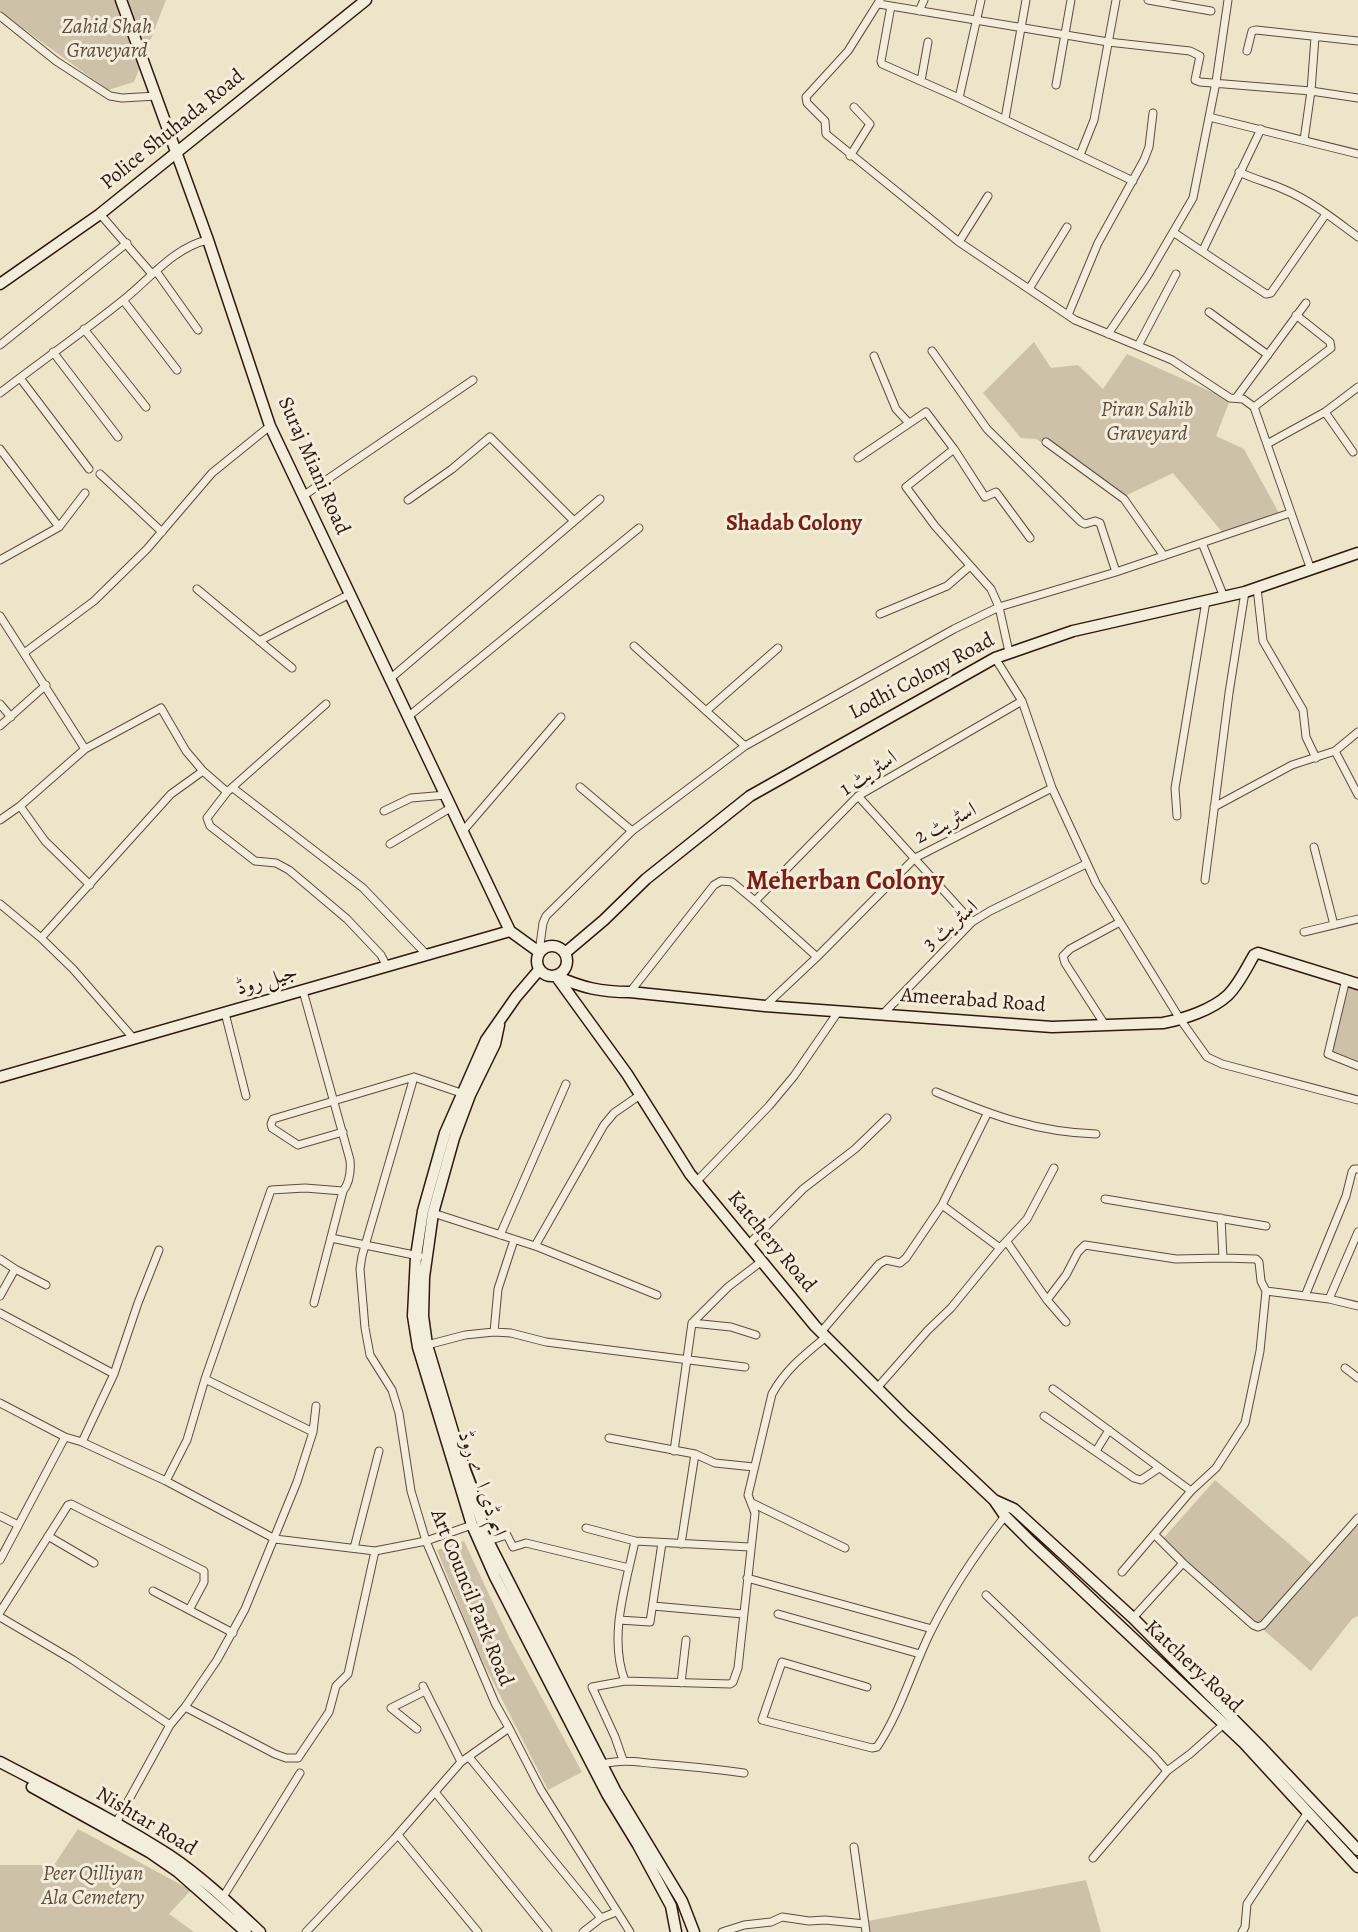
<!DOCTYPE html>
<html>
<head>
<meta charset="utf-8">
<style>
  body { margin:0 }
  canvas { display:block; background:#ede5c9 }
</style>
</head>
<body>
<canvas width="1358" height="1932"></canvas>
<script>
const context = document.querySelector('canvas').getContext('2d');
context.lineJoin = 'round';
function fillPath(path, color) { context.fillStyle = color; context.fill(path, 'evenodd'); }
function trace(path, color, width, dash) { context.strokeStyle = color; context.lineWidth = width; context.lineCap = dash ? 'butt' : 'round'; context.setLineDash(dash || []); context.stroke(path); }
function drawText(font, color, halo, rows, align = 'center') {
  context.font = font + ' Alegreya,Amiri,serif'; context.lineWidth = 6; context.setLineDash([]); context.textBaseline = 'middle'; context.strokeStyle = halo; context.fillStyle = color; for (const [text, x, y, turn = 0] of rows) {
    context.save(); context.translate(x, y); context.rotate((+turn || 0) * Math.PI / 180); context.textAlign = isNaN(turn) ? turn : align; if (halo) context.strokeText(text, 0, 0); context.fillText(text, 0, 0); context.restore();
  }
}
const green = new Path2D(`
  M0,0H166L134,82L108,90L3,14L0,11Z
  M1034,342L1051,368L1078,365L1103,389L1127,354L1230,400L1216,436L1244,449L1280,515L1223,533L1173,473L1125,496L1036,439L1021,438L983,393Z
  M1348,982L1358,985V1064L1330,1053Z
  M1215,1480L1317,1568L1358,1522V1616L1352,1619L1311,1671L1161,1541Z
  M464,1541L509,1637L582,1772L548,1790L477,1650L437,1550Z
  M78,1829L191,1890L169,1914L194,1932H0V1865H54Z
  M1086,1880L1101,1932H864L862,1922Z`);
const street = new Path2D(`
  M880,0L848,51L806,97L807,103L825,121L826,134L959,242L1075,320L1172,360L1230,398L1243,399L1254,407L1311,570
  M1148,0L1211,11
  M879,4L1108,42L1190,51L1200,56L1195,80L1200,82L1311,91L1358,98
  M891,6L881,61L882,64L959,98L1133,181
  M919,11L924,0
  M0,16L56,61L110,96L122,98L157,96
  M1247,51L1252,31L1256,30L1358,41
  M921,81L928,42
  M1056,85L1071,0
  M959,98L981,0
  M1209,117L1358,154
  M1005,119L1026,0
  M1304,140L1311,91L1315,37
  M1080,155L1094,120L1116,0
  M850,156L870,124L854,107
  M1239,172C1254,179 1269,183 1283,189C1310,200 1335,220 1358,237
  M100,214L152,274
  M1173,232L1266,294L1271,293L1326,214
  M959,242L988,196
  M1203,250L1261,129
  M156,271L198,330
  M1029,289L1067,227
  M123,300L177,370
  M1209,312L1268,355
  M1068,315L1098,243L1144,160L1149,147L1153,113
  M84,329L146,407
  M1108,334L1148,275L1193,198L1216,82L1228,0
  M0,345L127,243
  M1138,346L1176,274
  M932,351L987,429L1081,522L1085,524L1095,521L1100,523L1116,572
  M53,352L118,437
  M874,356L896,409L908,422
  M20,378L89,469
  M0,393C40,362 82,333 122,301C149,280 174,247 208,240
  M1236,398L1306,303
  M1254,407L1331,348L1330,342L1296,315
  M1325,412L1353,452
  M1046,442L1124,499L1164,556
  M1267,444L1325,412L1358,387
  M0,449L59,527
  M954,449L906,487L935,526L991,589L999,607L1009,652
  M858,458L926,412L954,449L985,497L996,492L1030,538
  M100,474L162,532
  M303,496L473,380
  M408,500L452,469L490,437L574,521
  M1202,543L1224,597
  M0,560L59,527L85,493
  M1257,588L1263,641L1303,710L1306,737L1316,758
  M197,589L292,668
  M880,614L947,586L970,566
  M0,616L85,749
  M259,641L350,594
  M634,646L745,746
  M24,653L94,601L147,549L212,473L270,426
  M995,658L1022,701L1052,788L1096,883L1180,1019L1207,1057L1222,1064L1358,1100
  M391,678L600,499
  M0,704L11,717
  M326,704L227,792L207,818L210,826L255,861L276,863L289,870L347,919L381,955L387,967
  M706,711L778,648
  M409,716L639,528
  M0,726L46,685
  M1335,751L1358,795
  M580,787L632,831
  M233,788L363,888L426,954
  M858,796L972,922
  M20,806L45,841L90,885
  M1214,807L1292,765L1335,751L1358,732
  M384,811L411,798L446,795
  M1177,816L1175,788L1206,601
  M0,820L20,806L85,749L161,708L186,751L203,771L227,792
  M463,831L561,717
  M390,844L452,807
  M1314,847L1334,925
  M1205,880L1229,693L1245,592
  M755,901L858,796L1022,701
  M0,904L41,938L73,969L134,1039
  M1304,932L1358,919
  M41,938L171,794L203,771
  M539,952L543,923L546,916L632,831L745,746L954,629L999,607L1116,572L1290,513
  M1346,979L1328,1054L1358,1066
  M630,992L714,885L721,881L732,882L755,901L817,957
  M765,1006L817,957L915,858L1052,788
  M225,1013L246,1096
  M883,1014L972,922L990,911L1086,864
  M1105,1025L1065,963L1063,956L1070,949L1120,922
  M414,1077L362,1256L360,1269L365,1328L370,1355L392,1390L399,1413L411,1491L426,1541L495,1703L509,1728L541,1790L630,1932
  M936,1092C991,1115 1036,1132 1096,1134
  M343,1132L298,1145L272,1128L271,1124L273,1119L414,1077L461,1093
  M696,1182L769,1106L794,1076L838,1012
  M1105,1199L1266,1226
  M942,1205L1000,1248
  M433,1213L538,1247L657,1295
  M1221,1218L1223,1258
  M500,1235L566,1084
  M331,1238L419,1256
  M1007,1242L1047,1300L1066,1322
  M748,1245L803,1189L855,1149L887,1118
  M535,1246L604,1125L614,1113L640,1095
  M0,1259L15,1269L46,1285
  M1266,1291L1329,1299L1358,1306
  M0,1296L15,1269
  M1305,1296L1346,1196L1352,1172L1354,1169H1358
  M1329,1299L1358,1232
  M1047,1300L1066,1275L1078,1252L1085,1245L1176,1259L1223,1258L1256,1259L1259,1262L1261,1281L1266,1291L1260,1351L1245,1423L1216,1468L1191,1491L1122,1572
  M314,1303L343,1191
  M0,1313L114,1374
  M692,1323L731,1327L756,1335
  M494,1332L498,1289L514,1240
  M821,1332L879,1264L886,1260L900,1263L906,1258L942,1205L987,1114
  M427,1345L465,1335L494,1332L511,1333L546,1342L745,1367
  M1345,1368L1358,1378
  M205,1379L313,1432
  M877,1388L928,1330L951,1308L1000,1248L1027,1219L1054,1168
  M1053,1389L1191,1491
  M0,1403L65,1437L82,1442L166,1481L275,1539L375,1551L426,1541L472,1525
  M1044,1416L1134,1478L1141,1480L1159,1468
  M609,1438L695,1454L715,1463L754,1467
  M82,1442L114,1374L138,1303L159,1250
  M674,1451L692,1323L728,1287L762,1261
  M1096,1451L1109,1430
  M166,1481L187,1440L205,1379L271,1190L305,1188L343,1191C350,1182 351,1171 350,1160L303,991
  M752,1503L845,1548
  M0,1516L18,1525
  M586,1528L635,1541L750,1547
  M1155,1535L1183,1563L1253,1625L1258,1627L1263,1625L1358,1518
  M48,1536L94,1563
  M488,1541L507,1535L513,1547L526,1543L629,1568
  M681,1544L695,1454
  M354,1548L379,1451
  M0,1560L65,1437
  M747,1578L932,1629
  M153,1591L233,1633
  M986,1595L1154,1756L1167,1771
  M653,1606L743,1614
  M0,1612L63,1513L68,1505L71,1504L204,1571V1582L189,1610
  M778,1614L920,1654
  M0,1617L73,1660L170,1725
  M1133,1618L1183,1563
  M619,1620L650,1622L662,1543
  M625,1681C608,1637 626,1585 635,1541
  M681,1683L686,1640
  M423,1686L461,1762
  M867,1687L782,1662L762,1720L872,1748L877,1747C900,1713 912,1670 930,1633C950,1592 977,1552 1005,1516
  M185,1707L275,1754L286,1758H298L329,1712L336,1686L348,1674L375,1551
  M417,1729L391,1708L425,1691
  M469,1757L601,1918
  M623,1760L615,1737L592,1687L625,1681L730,1684L733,1682L738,1668L755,1513L748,1495L772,1394C785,1370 805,1354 826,1337
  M602,1764C627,1759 635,1762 659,1764C687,1766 715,1769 744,1773
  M435,1792L548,1932
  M116,1823L170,1725L185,1707L217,1660L245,1609L297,1482L313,1432L316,1406
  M398,1835L478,1932
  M854,1847L866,1932
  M1093,1858L1167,1771L1190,1754L1225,1723
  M223,1897L300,1773
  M306,1932L394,1839L461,1762L509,1728
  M583,1932L601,1918L616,1912
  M722,1932L744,1925L771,1922L782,1917L809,1921L825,1920L865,1924
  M1242,1932L1245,1927L1247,1904L1308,1812`);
const secondary = new Path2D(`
  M121,0L208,240L270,426L510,931
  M0,284L100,214L366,0
  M537 961a15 15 0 1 1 30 0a15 15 0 1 1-30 0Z
  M565,953L604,920L646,879L750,796L995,658L1073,631L1245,592L1358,553
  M539,970L516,997L486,1040L445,1133L423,1211L416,1256L413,1316L418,1347L472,1525L495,1577L607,1794L638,1845L671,1906L676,1932
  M556,976L627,1074L690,1174L815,1326L905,1416L994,1500L1005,1516L1031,1542L1244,1743L1358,1867
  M556,976C583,988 601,992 630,992L765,1006L1052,1027L1163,1023C1184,1019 1212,1010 1228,995C1239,984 1246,969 1254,955L1258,953L1358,984
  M499,1025L495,1044L470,1095L454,1138L433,1213L424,1277L423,1316L427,1345L460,1455L488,1541L615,1790L682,1901L694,1932
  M0,1077L510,931L539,952
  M994,1500L1014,1509L1133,1618L1260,1746L1358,1850
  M0,1762C57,1792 115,1820 169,1855C202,1877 231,1905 260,1932
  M32,1787L149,1852L178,1872L246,1932`);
const parkNames = [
  ["Zahid Shah",107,28],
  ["Graveyard",107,52],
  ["Piran Sahib",1147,411],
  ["Graveyard",1147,435],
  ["Peer Qilliyan",93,1875],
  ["Ala Cemetery",93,1899]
];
const streetNames = [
  ["Police Shuhada Road",173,130,-39],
  ["Suraj Miani Road",313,466,66],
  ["Lodhi Colony Road",922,677,-28],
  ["اسٹریٹ 1",869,774,-34],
  ["اسٹریٹ 2",946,824,-27],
  ["اسٹریٹ 3",951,926,-41],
  ["جیل روڈ",267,981,-16],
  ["Ameerabad Road",973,1001,4],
  ["Katchery Road",771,1242,50],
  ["ایم ڈی اے روڈ",481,1484,71],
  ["Art Council Park Road",471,1598,68],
  ["Katchery Road",1193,1667,43],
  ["Nishtar Road",146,1822,31]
];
const neighbourhoodNames = [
  ["Shadab Colony",794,525]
];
const districtNames = [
  ["Meherban Colony",845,882]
];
fillPath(green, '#cdc2a9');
trace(street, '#5e4b3e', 9);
trace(secondary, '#2f180f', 13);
trace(street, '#f3eedc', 7);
trace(secondary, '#f3eedc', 10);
drawText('italic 21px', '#5e4b3d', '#f3eedc', parkNames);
drawText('21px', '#2f180f', '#f3eedc', streetNames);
drawText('bold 22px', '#7a1f14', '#f3eedc', neighbourhoodNames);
drawText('bold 27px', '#7a1f14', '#f3eedc', districtNames);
</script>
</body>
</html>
